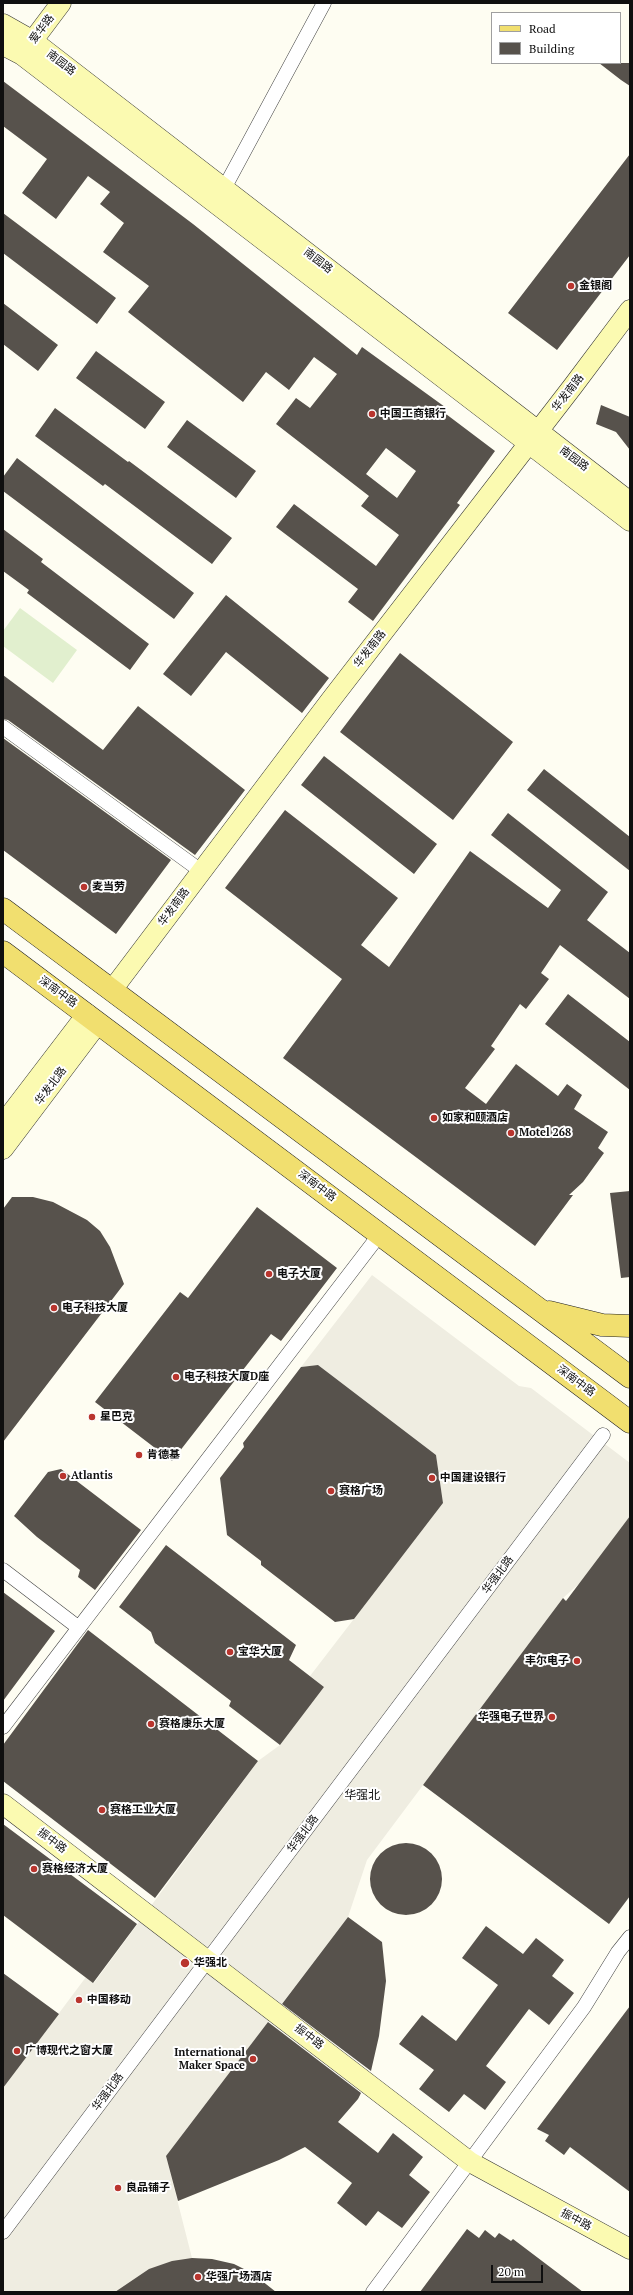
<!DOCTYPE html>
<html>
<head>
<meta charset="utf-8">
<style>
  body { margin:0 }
  #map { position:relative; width:633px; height:2295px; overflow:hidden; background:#fefdf2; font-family:"PT Serif",serif }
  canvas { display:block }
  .frame { position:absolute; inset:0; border:4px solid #0f0f0f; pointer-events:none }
  .legend { position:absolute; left:491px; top:12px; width:130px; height:52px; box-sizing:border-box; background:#fff; border:1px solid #9f9f9f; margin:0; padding:5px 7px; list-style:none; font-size:12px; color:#0f0f0f }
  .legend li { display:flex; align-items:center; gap:8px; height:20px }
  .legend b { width:20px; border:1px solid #9f9f9f }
  .scale { position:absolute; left:491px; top:2265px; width:52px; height:18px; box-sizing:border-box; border:2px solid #0f0f0f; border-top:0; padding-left:5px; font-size:12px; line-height:14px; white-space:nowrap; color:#0f0f0f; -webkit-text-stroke:3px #fff; paint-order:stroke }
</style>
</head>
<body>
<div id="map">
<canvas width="633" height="2295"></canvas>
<div class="frame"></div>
<ul class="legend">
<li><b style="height:5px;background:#f1df6f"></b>Road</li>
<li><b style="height:11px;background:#57524c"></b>Building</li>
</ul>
<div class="scale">20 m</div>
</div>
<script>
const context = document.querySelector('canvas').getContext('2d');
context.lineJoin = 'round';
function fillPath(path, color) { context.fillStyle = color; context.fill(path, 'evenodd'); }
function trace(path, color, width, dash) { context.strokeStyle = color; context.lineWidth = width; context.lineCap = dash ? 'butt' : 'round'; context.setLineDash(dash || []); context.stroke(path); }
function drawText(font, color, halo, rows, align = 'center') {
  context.font = font + ' "PT Serif","Noto Sans SC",serif'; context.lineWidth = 4; context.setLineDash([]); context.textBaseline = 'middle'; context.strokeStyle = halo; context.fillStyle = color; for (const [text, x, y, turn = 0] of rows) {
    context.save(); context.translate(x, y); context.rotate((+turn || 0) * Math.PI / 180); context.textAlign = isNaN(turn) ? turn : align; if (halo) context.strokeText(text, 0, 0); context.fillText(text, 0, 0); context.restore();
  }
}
const pitch = new Path2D(`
  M20,608L77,650L53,683L3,646V631Z`);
const plaza = new Path2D(`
  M372,1275L519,1386L531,1388L630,1463V1516L581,1582L563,1598L367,1860L348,1917L166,2156L192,2258L121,2292H3V2088L86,1977L94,1983L258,1761L280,1745L324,1687L310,1676L443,1503L436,1455L318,1365L301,1367Z`);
const building = new Path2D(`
  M599,63H630V86L621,80Z
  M3,81L193,224L357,355L362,347L445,407L442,411L495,451L457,503L460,505L373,621L348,602L358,589L276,527L294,504L376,566L399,535L361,506L369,496L276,424L296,398L310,408L337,374L314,357L289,390L266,372L243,402L128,312L149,286L103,252L124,223L100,204L110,192L88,176L56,219L22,193L47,159L3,126ZM386,448L416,471L397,498L366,474Z
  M630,154V255L557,350L508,313Z
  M3,213L116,298L97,324L3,253Z
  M3,303L58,345L38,371L3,344Z
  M96,351L165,402L145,429L76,378Z
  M601,405L630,417V450L616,432L596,424Z
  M55,408L128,462L129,461L232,538L212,564L105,484L103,486L35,436Z
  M187,420L256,471L236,498L167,447Z
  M17,458L194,593L174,619L3,491V477Z
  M3,529L43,559L41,562L149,644L130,670L27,593L29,590L3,571Z
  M226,595L329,678L302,713L226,652L191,696L163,674Z
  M400,653L513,742L453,820L340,732Z
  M3,675L103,750L138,706L245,790L195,855L8,720L3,719Z
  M3,738L171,860L116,934L3,850Z
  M324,756L437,844L414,874L301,785Z
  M544,769L630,837V871L527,790Z
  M285,810L398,898L361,945L389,967L470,851L548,908L561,890L491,835L508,813L608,892L587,920L630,953V999L560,945L541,973L549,979L526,1009L520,1004L491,1046L495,1049L465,1088L486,1104L516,1064L558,1096L567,1084L582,1095L574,1109L608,1132L598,1148L604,1153L583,1182L569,1195H573L535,1246L283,1058L342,979L225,888Z
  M568,994L630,1042V1090L545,1024Z
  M630,1191V1277L621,1278L610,1193Z
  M12,1197H33L53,1202L87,1220L100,1231L110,1247L124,1284L3,1442V1209Z
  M257,1207L337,1268L281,1341L271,1334L172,1461L95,1402L180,1292L188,1298Z
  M318,1365L436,1455L443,1503L354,1619L335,1622L261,1565V1561L227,1535L220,1478L244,1447L243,1443L301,1367Z
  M61,1469L141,1530L95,1590L78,1577L80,1570L37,1537L14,1516L48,1472Z
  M630,1516V1896L609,1924L423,1785L563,1598L566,1601Z
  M166,1545L296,1645L289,1660L324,1687L280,1745L229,1706L231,1701L155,1643L151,1632L119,1607Z
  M3,1592L55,1631L3,1701Z
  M88,1630L258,1761L155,1898L3,1781V1745Z
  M3,1824L137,1924L93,1983L3,1915Z
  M370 1879a36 36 0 1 1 72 0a36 36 0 1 1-72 0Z
  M348,1917L382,1942L386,1981L379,2036L371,2071L282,2004Z
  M486,1926L523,1954L536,1938L564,1960L552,1976L574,1993L549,2025L529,2009L486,2066L506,2082L485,2110L464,2094L449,2112L419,2089L434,2070L399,2044L422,2015L456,2041L498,1985L462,1958Z
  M3,1973L59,2014L3,2088Z
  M630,2006V2192L570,2147L564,2155L545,2141L549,2135L537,2129Z
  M268,2022L361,2093L358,2099L338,2122L378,2153L393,2133L423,2157L409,2175L430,2192L402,2228L378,2211L366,2226L337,2203L352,2183L305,2147L279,2160L178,2201L166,2156Z
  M467,2229L479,2238L485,2230L495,2238L499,2233L511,2241L513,2239L583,2292H420Z
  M192,2258L212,2259L234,2264L252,2273L276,2292H115L149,2269L172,2261Z`);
const street = new Path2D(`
  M220,196L324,3
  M3,727L201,871
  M3,1570L79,1628
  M3,1727L380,1234
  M3,2232L603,1435
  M373,2292L584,2007L618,1952L630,1937`);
const secondary = new Path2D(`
  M3,24L33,41L630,502
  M3,45L22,55L630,521
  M25,51L61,3
  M112,990L330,701L573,386L630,310
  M3,1124L87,1014
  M3,1149L98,1023
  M3,1804L470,2162L630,2249`);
const primary = new Path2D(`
  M3,909L630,1377
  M3,952L630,1422
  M549,1312L602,1325L630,1326`);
const markers = [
  [571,286,4,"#b9352e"],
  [372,414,4,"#b9352e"],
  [84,887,4,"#b9352e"],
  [434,1118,4,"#b9352e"],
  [511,1133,4,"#b9352e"],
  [269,1274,4,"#b9352e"],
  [54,1308,4,"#b9352e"],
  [176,1377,4,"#b9352e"],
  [92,1417,4,"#b9352e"],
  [139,1455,4,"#b9352e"],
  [63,1476,4,"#b9352e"],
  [432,1478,4,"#b9352e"],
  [331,1491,4,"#b9352e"],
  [230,1652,4,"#b9352e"],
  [577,1661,4,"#b9352e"],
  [552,1717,4,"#b9352e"],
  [151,1724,4,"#b9352e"],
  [102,1810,4,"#b9352e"],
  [34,1869,4,"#b9352e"],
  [185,1963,5,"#b9352e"],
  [79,2000,4,"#b9352e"],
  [17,2051,4,"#b9352e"],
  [253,2059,4,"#b9352e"],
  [118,2188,4,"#b9352e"],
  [198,2277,4,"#b9352e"]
];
const streetNames = [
  ["爱华路",42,29,-53],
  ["南园路",61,63,38],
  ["南园路",318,261,38],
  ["华发南路",568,393,-52],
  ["南园路",574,459,37],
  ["华发南路",370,649,-52],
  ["华发南路",174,907,-53],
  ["深南中路",58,992,36],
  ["华发北路",51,1086,-53],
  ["深南中路",317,1186,37],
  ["深南中路",576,1381,37],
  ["华强北路",498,1575,-53],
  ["华强北路",303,1834,-53],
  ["振中路",52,1841,37],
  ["振中路",309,2037,38],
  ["华强北路",108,2092,-53],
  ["振中路",576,2220,28]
];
const poiNames = [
  ["金银阁",579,286],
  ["中国工商银行",380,414],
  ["麦当劳",92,887],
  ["如家和颐酒店",442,1118],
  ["Motel 268",519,1133],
  ["电子大厦",277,1274],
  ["电子科技大厦",62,1308],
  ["电子科技大厦D座",184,1377],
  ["星巴克",100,1417],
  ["肯德基",147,1455],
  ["Atlantis",71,1476],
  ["中国建设银行",440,1478],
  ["赛格广场",339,1491],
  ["宝华大厦",238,1652],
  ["丰尔电子",569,1661,"right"],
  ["华强电子世界",544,1717,"right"],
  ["赛格康乐大厦",159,1724],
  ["赛格工业大厦",110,1810],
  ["赛格经济大厦",42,1869],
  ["华强北",194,1963],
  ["中国移动",87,2000],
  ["广博现代之窗大厦",25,2051],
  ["International",245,2053,"right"],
  ["Maker Space",245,2066,"right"],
  ["良品铺子",126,2188],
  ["华强广场酒店",206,2277]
];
const neighbourhoodNames = [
  ["华强北",362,1796]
];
fillPath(pitch, '#e1efce');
fillPath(plaza, '#efede1');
fillPath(building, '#57524c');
trace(street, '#424242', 15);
trace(secondary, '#313131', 21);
trace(primary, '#202020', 23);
trace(street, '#fff', 14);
trace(secondary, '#fbfab1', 20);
trace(primary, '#f1df6f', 22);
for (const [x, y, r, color] of markers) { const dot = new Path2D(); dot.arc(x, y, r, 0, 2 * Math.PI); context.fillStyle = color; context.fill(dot); trace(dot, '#fff', 1.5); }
drawText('11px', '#0f0f0f', '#fff', streetNames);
drawText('bold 11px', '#0f0f0f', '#fff', poiNames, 'left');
drawText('12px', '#0f0f0f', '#fff', neighbourhoodNames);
</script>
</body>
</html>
